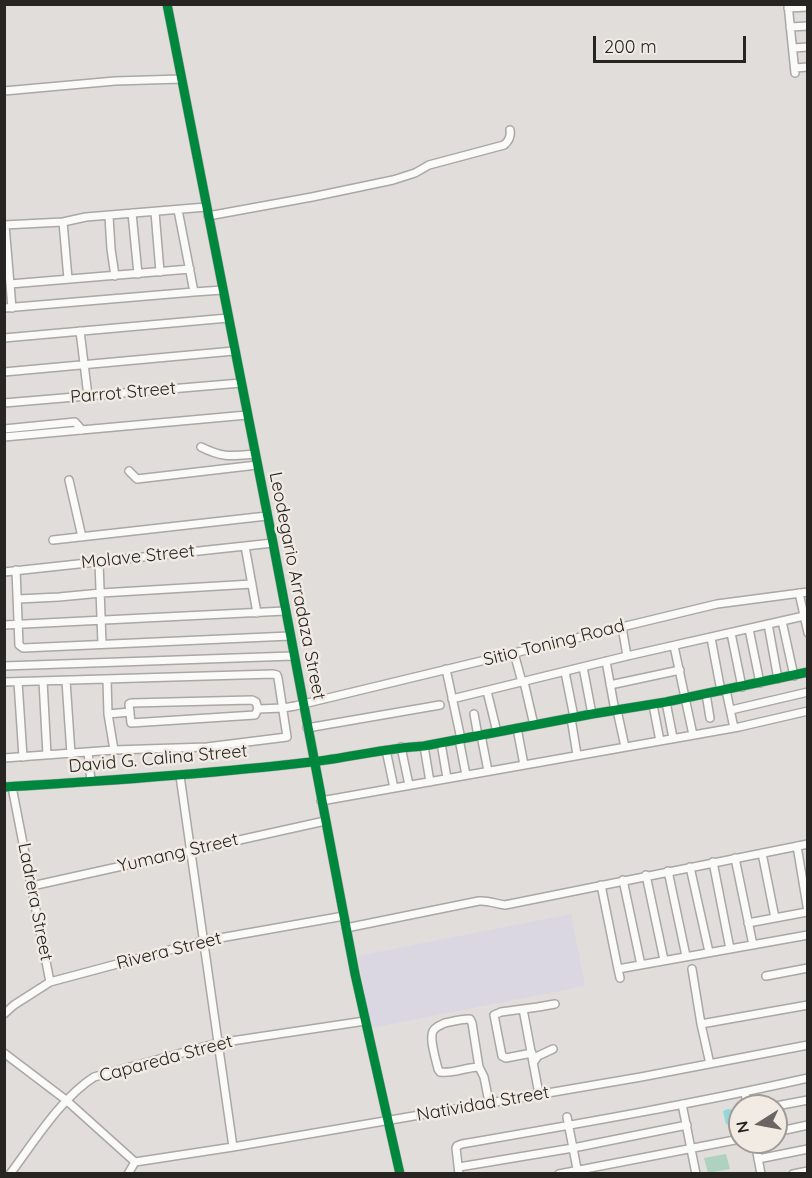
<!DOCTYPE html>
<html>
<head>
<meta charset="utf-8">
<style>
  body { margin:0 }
  #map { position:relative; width:812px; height:1178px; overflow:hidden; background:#e0ddda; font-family:Quicksand,sans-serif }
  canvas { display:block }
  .frame { position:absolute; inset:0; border:6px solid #272521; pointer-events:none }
  .north { position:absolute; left:728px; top:1094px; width:60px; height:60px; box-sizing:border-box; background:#f1ebe3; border:2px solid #a09c95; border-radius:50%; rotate:259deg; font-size:16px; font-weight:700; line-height:24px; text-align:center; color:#272521 }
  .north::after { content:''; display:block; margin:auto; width:21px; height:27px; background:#686562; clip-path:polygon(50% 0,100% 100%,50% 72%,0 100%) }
  .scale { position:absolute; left:593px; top:36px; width:153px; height:27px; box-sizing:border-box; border:3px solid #272521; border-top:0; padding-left:8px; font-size:18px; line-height:21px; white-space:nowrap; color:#272521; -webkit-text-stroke:4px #f1ebe3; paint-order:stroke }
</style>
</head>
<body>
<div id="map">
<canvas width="812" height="1178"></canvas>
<div class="frame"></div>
<div class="north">N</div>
<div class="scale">200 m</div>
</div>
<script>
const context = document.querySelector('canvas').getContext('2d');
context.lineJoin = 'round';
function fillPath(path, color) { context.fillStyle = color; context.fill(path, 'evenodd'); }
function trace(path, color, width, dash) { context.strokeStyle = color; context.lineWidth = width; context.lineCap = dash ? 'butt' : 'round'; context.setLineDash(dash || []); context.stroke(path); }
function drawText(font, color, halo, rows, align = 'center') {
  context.font = font + ' Quicksand,sans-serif'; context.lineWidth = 5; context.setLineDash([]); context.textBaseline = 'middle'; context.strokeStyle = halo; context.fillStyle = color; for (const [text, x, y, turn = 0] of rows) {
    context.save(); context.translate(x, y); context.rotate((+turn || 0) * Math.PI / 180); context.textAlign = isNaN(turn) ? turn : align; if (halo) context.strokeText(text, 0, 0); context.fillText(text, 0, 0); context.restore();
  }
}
const industrial = new Path2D(`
  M571,914L585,986L371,1028L358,956Z`);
const green = new Path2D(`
  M726,1154L730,1169L708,1173L704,1158Z`);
const water = new Path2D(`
  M728,1109L734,1110L736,1112L734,1116L737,1119L736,1122L729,1125L726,1124L723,1111Z`);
const minor = new Path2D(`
  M167,4L273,543L355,974L400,1174
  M788,4L795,73
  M788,8L808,7
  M790,27L808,26
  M793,48L808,47
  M795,68L808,67
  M4,91L115,81L181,79
  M178,210L194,292
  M155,212L160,272
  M132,213L138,274
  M109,216L111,249L115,276
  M208,216L312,197L393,180L415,173L429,165L504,145C509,141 511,136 510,130
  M63,222L68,279
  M4,225L63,222L86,217L206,207
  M5,225L12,308
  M10,284L190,269
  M4,308L194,292L222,290
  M80,331L88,396
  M4,338L228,318
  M4,372L234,351
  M4,403L241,383
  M4,429L75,422L82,430
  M4,437L247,415
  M201,447C223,458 231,456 255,454
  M129,471L137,479L257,465
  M69,480L82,537
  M53,540L267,516
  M245,546L257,613
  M99,562L102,644
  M16,570L19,645L23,648L290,636
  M4,572L273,543
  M799,593L808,633
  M18,599L59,597L101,593L252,584
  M782,621L794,676
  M768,624L778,679
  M4,625L285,611
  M622,627L627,656
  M749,629L760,683
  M731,633L742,687
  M711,638L721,691
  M674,646L693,735
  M514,653L522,682
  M606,661L615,711
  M4,666L293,656
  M583,667L592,714
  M446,669L461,739
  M565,672L574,717
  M107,680L108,714L114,750
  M43,681L47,755
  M66,681L71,754
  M4,682L273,674L277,675L278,678L287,737L207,747L114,750L4,758
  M18,682L23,757
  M524,682L534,725
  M610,685L680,670
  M726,690L734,728
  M487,691L497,732
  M706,694L710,718
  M452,699L627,656L804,616
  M252,700L256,702L258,709L255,715L131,723L129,704L131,703Z
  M666,702L673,738
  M653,705L660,741
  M258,709L283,708L295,706L717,604L808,592
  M617,710L625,747
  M731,710L808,692
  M108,714L130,712
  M474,714L478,736
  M571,718L577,755
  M307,728L440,705
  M517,728L524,765
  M481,735L488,771
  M459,739L466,775
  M441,743L447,778
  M424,746L430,782
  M401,747L409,785
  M386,750L394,788
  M88,752L91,781
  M180,776L233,1147
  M4,787C107,781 209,774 311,762C349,758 385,748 424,746L592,714L666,702L808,672
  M12,787L50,982
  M321,801L739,727L808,711
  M797,846L808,912
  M762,853L775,918
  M735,858L753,945
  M713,862L730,949
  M690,867L709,952
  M668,871L686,956
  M646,875L664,960
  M623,880L641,965
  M601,885L618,969L808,935
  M32,886L325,821
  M748,923L807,912
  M346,928L479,901C488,900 496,904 505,905L808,844
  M618,969L620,978
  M692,969L701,1024L710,1064
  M766,976L808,968
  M523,1009L539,1094
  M4,1014L14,1005L50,982L203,941L344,916
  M701,1024L808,1005
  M4,1053L66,1100L135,1162
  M532,1053L506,1058L502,1056L494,1015L501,1012L538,1007L555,1004
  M533,1063L538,1056L553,1049
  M479,1067C466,1067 454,1074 440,1072L438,1069C436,1060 429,1039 433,1031C436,1026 441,1025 445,1023C454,1021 461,1019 470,1019L472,1023L479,1067L484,1077L489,1102
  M745,1092L747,1106
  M682,1104L696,1174
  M776,1106L808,1100
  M567,1117L578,1174
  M776,1132L808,1125
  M755,1142L761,1174
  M758,1159L808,1149
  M459,1167L573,1148L687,1125
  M10,1174C34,1142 61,1098 94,1077L218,1043L365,1021
  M128,1174L135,1162L233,1147L641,1077L808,1045
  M459,1174L456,1148L457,1146L462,1144C577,1124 693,1104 808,1078
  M559,1174L740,1139
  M793,1174L808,1171`);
const cycleway = new Path2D(`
  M167,4L273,543L355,974L400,1174
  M4,787C107,781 209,774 311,762C349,758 385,748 424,746L592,714L666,702L808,672`);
const streetNames = [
  ["Parrot Street",123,393,-5],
  ["Molave Street",138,557,-6],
  ["Leodegario Arradaza Street",297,586,79],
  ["Sitio Toning Road",554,643,-14],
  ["David G. Calina Street",158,759,-5],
  ["Yumang Street",178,853,-13],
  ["Ladrera Street",35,902,79],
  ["Rivera Street",169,951,-14],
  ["Capareda Street",166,1059,-15],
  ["Natividad Street",483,1104,-10]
];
fillPath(industrial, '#dad7e2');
fillPath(green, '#aed2bd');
fillPath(water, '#94d7d9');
trace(minor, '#aaa7a4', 10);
trace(minor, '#fafaf9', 7);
trace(cycleway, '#00873e', 9);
drawText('18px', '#272521', '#f1ebe3', streetNames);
</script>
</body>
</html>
